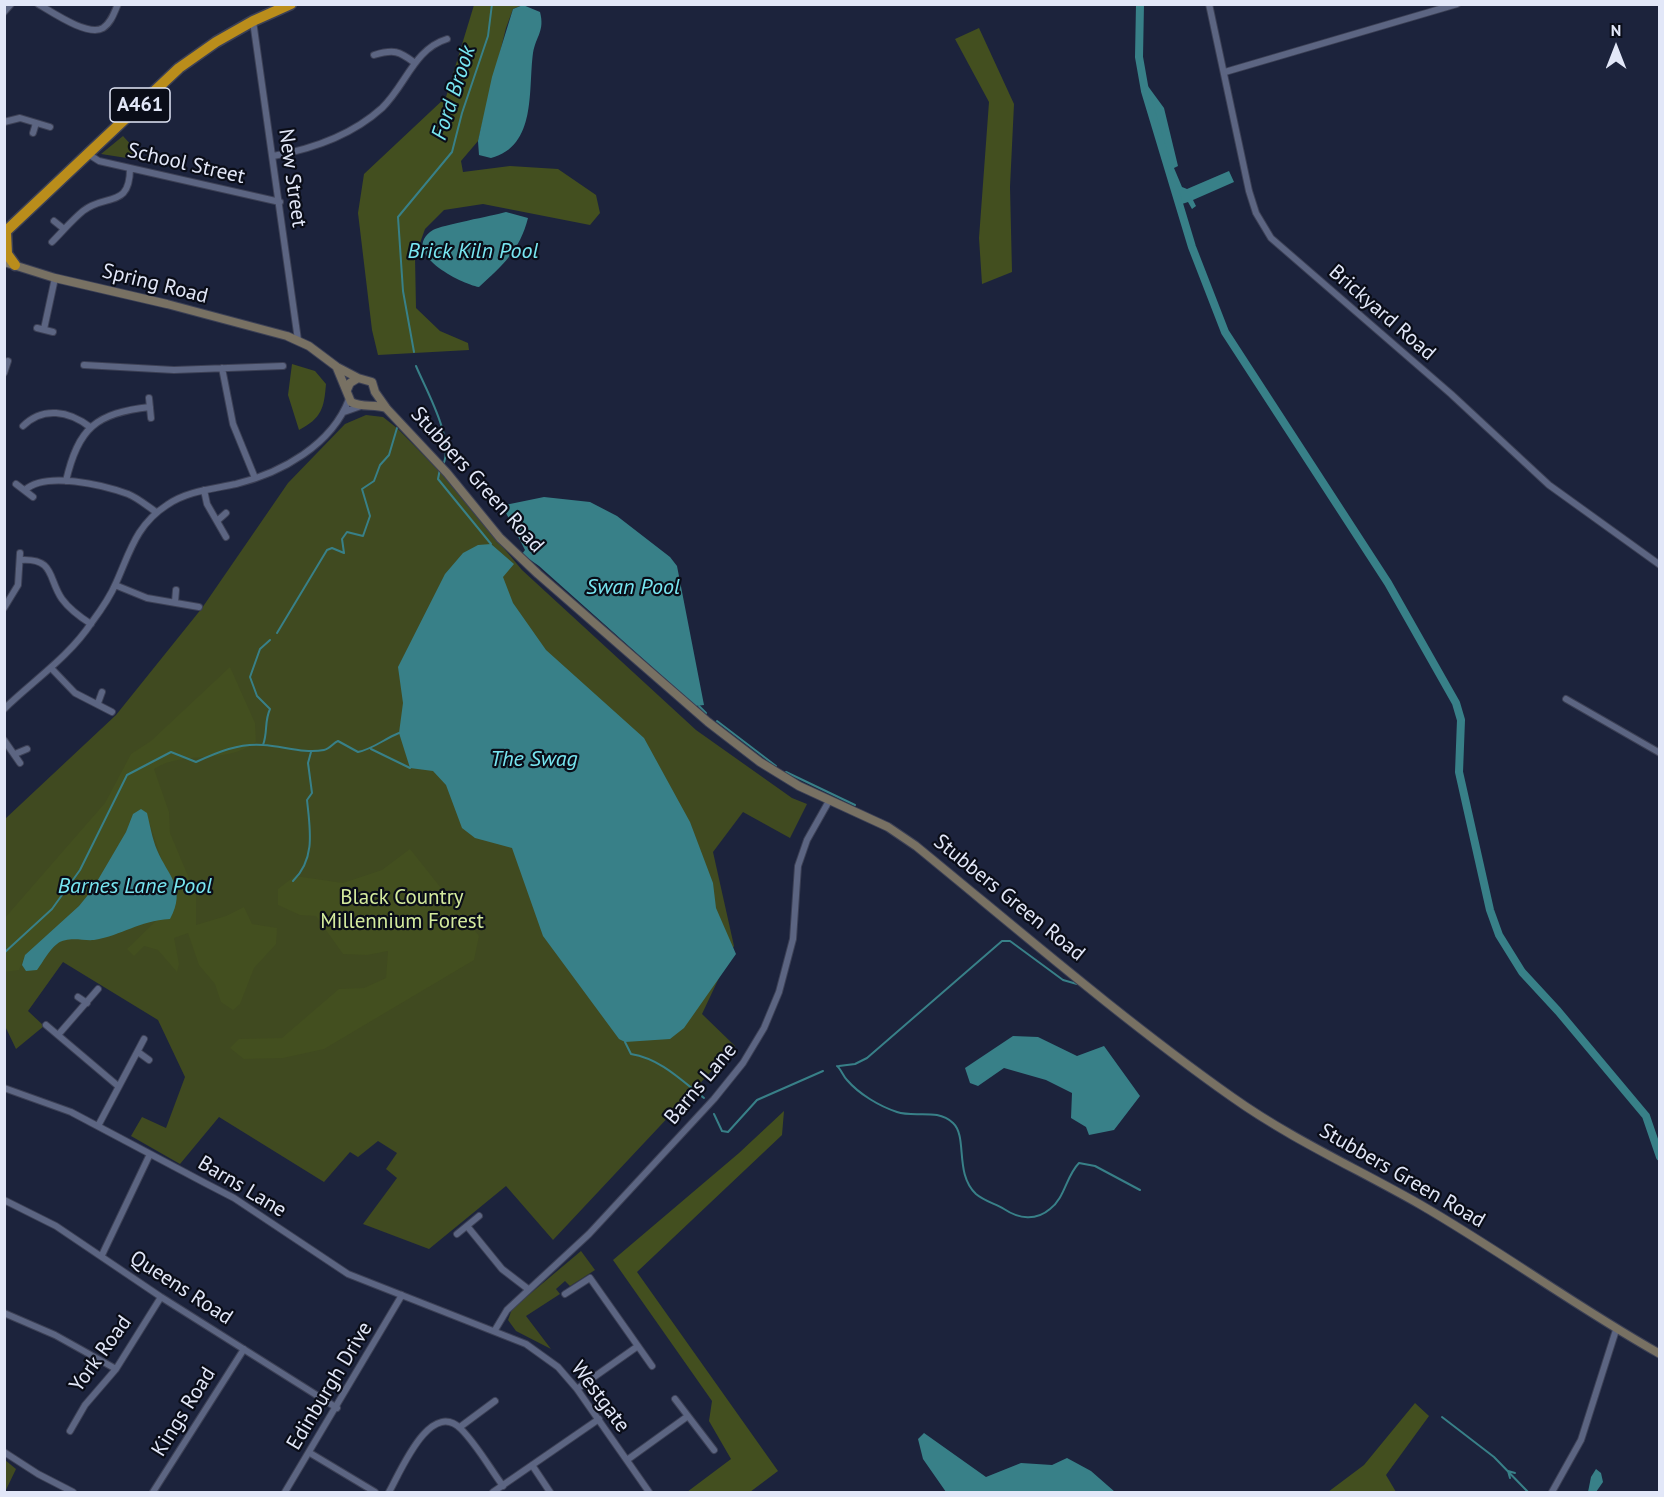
<!DOCTYPE html>
<html>
<head>
<meta charset="utf-8">
<style>
  body { margin:0 }
  #map { position:relative; width:1664px; height:1497px; overflow:hidden; background:#1c233c; font-family:"PT Sans",sans-serif }
  canvas { display:block }
  .frame { position:absolute; inset:0; border:6px solid #e2e7f8; pointer-events:none }
  .north { position:absolute; left:1586px; top:18px; width:60px; height:60px; -webkit-text-stroke:4px #0a0d18; paint-order:stroke; rotate:0deg; font-size:16px; font-weight:700; line-height:24px; text-align:center; color:#e2e7f8 }
  .north::after { content:''; display:block; margin:auto; width:21px; height:27px; background:#e2e7f8; clip-path:polygon(50% 0,100% 100%,50% 72%,0 100%) }
</style>
</head>
<body>
<div id="map">
<canvas width="1664" height="1497"></canvas>
<div class="frame"></div>
<div class="north">N</div>
</div>
<script>
const context = document.querySelector('canvas').getContext('2d');
context.lineJoin = 'round';
function fillPath(path, color) { context.fillStyle = color; context.fill(path, 'evenodd'); }
function trace(path, color, width, dash) { context.strokeStyle = color; context.lineWidth = width; context.lineCap = dash ? 'butt' : 'round'; context.setLineDash(dash || []); context.stroke(path); }
function drawText(font, color, halo, rows, align = 'center') {
  context.font = font + ' "PT Sans",sans-serif'; context.lineWidth = 4.5; context.setLineDash([]); context.textBaseline = 'middle'; context.strokeStyle = halo; context.fillStyle = color; for (const [text, x, y, turn = 0] of rows) {
    context.save(); context.translate(x, y); context.rotate((+turn || 0) * Math.PI / 180); context.textAlign = isNaN(turn) ? turn : align; if (halo) context.strokeText(text, 0, 0); context.fillText(text, 0, 0); context.restore();
  }
}
const green = new Path2D(`
  M123,136L146,161L101,154Z
  M366,415L383,417L397,428L442,474L522,570L696,730L792,798L807,804L790,838L743,812L713,852L734,946L702,1014L735,1046L553,1240L506,1186L429,1249L363,1224L397,1178L386,1169L397,1153L378,1141L358,1157L350,1152L324,1182L219,1117L180,1164L131,1136L142,1117L166,1128L185,1077L158,1020L63,962L28,1011L44,1026L16,1049L5,1026V819L116,715L202,608L288,483L345,424Z
  M581,1251L595,1270L570,1286L565,1281L556,1289L560,1294L526,1316L551,1349L516,1331L508,1320L512,1309Z
  M5,1460L16,1469L5,1492Z`);
const forest = new Path2D(`
  M474,5H522L513,9L506,28L478,141L461,161L463,172L510,166L558,169L596,195L600,213L590,225L483,204L444,210L425,229L415,257L416,308L440,331L468,343L469,350L378,355L372,330L358,213L364,174L446,97Z
  M979,28L1014,104L1010,187L1012,272L982,284L979,238L989,102L955,39Z
  M292,364L315,371L326,384C324,408 322,418 299,430L288,395Z
  M230,667L255,723L256,742C223,766 186,749 154,769L169,812L170,833L196,895V925L226,916L244,907L252,924L277,928L276,944L254,968L240,1004L233,1010L221,1002L215,984L199,965L188,933L174,938L179,964L177,972L158,950L144,946L134,956L127,949L157,920L170,919L176,881L165,870L150,824L133,814L126,832L92,890L79,906L25,955L19,970L5,972L4,919L105,803L131,754L151,741Z
  M410,849L479,936L474,960L324,1049L283,1058L244,1059L230,1048L239,1039L282,1038L339,989L364,988L386,978L388,951L367,955L343,954L316,916L300,915L278,905V889L295,876L343,883L382,870Z
  M784,1111L782,1135L637,1272L778,1471L750,1492H687L731,1459L709,1421L712,1401L613,1260L739,1153Z
  M1415,1403L1429,1416L1386,1475L1396,1492H1328L1364,1465Z`);
const water = new Path2D(`
  M523,5L540,12C545,31 536,36 533,53C528,90 537,146 491,158L479,155L478,141L492,77L513,9Z
  M1142,78L1164,108L1178,166L1174,168L1182,187L1187,189L1229,171L1234,182L1193,200L1196,206L1192,209L1188,202L1179,205Z
  M506,212L528,218C520,250 503,265 479,287C461,284 398,252 433,230C442,225 492,216 506,212Z
  M544,497L590,502L617,516L670,557L677,566L704,705L696,706L539,566L522,554L525,550L506,513L505,505Z
  M491,544L514,564L503,577L513,603L546,650L644,738L690,822L713,883L716,908L736,954L684,1028L670,1039L625,1042L619,1039L543,936L512,848L475,838L462,828L446,785L433,771L410,768L399,733L403,703L398,667L445,574L463,553L478,545Z
  M141,809L147,813C150,825 152,838 157,850C168,876 187,888 170,919C138,921 123,935 94,940C82,941 68,936 57,944C49,950 43,962 37,970L26,971L22,965L25,955L79,906L92,890L126,832L133,814Z
  M1013,1036L1038,1037L1077,1056L1104,1046L1140,1096L1114,1130L1089,1135L1086,1127L1071,1118L1072,1093L1046,1080L1004,1068L978,1086L970,1083L965,1068Z
  M924,1433L986,1477L1021,1463L1052,1465L1067,1458L1091,1471L1115,1492H946L923,1459L918,1439Z
  M1596,1469L1601,1473L1603,1482L1596,1492H1588L1591,1477Z`);
const stream = new Path2D(`
  M414,352L403,291L398,217L452,152L462,113L488,36L492,4
  M416,366C426,390 455,440 443,465
  M440,469L438,479L491,544
  M277,633L327,550L332,548L344,553L342,539L347,532L363,536L370,516L362,489L374,481L380,465L389,455L397,428
  M699,706L706,713
  M717,721L776,766
  M263,745C268,732 264,722 270,709L257,696L250,677L260,649L270,640
  M371,749L410,768
  M786,772L855,805
  M293,881C316,859 310,829 307,800L312,793L308,763L311,752
  M4,953L52,909L80,870L127,775L171,752L196,762C218,752 239,743 263,745C283,746 304,754 324,750C330,749 333,743 338,741L358,752C373,749 384,739 399,733
  M625,1042L631,1054C661,1059 681,1080 704,1098
  M837,1066C841,1069 843,1076 847,1080C859,1094 879,1106 897,1112C915,1118 937,1108 953,1123C968,1137 954,1173 976,1194C984,1201 996,1204 1004,1209C1019,1219 1036,1221 1050,1209C1065,1198 1066,1176 1079,1163L1095,1166L1140,1190
  M839,1066L855,1064L867,1058L1002,941H1010L1063,980L1077,984
  M714,1114L722,1131L728,1132L757,1100L823,1071
  M1442,1417L1494,1457L1528,1492
  M1510,1478L1508,1471L1515,1473`);
const canal = new Path2D(`
  M1140,4L1139,57L1145,91L1192,247L1225,332L1388,583L1456,703L1461,720L1459,772L1490,910L1499,935L1522,972L1558,1011L1646,1116L1660,1157`);
const street = new Path2D(`
  M38,4C52,12 88,37 103,28C111,23 114,13 118,4
  M1209,4L1249,191L1256,213L1271,238L1451,394L1549,485L1660,565
  M4,12L11,4
  M253,21L298,340
  M374,55C394,49 399,51 415,63
  M1225,72L1457,4
  M4,122L20,118L50,127
  M33,133L36,123
  M88,154L99,161L280,202
  M273,156C313,149 351,136 382,108C406,85 414,49 447,39
  M54,221L64,229
  M52,242C62,232 72,220 83,211C106,193 130,209 130,168
  M37,328L53,332
  M44,329L55,278
  M84,365L174,370L283,366
  M222,368L233,424L255,478
  M4,373L8,361
  M149,398L151,418
  M344,412L361,406
  M23,426C43,406 69,411 90,427
  M66,481C78,428 96,413 150,407
  M16,484L33,497
  M25,490C46,471 103,485 128,494C138,498 147,506 156,512
  M204,490L207,504L226,537
  M217,521L226,513
  M21,560C55,558 48,579 62,599C70,610 80,617 91,624
  M115,585L147,598L199,607
  M175,602L176,590
  M4,608L18,585L20,553
  M51,668L75,693L112,712
  M1566,699L1660,753
  M98,703L102,692
  M4,709C34,680 69,657 92,622C101,610 110,597 116,583C130,552 136,525 167,505C187,491 213,489 236,484C281,473 332,445 349,399
  M4,740L20,763
  M15,754L27,749
  M78,997L87,1003
  M46,1025L118,1086
  M58,1035L98,989
  M138,1052L149,1060
  M4,1088L71,1112L205,1183L234,1198L348,1274L526,1344L558,1367L577,1389L649,1492
  M98,1126L144,1039
  M4,1200L56,1226L161,1297L337,1408
  M467,1226L502,1269L528,1289
  M457,1234L479,1216
  M102,1255L150,1154
  M565,1294L590,1278L652,1366
  M4,1313L55,1335L116,1369
  M495,1330L507,1310L589,1234L714,1099L743,1063L764,1028L779,992L793,939L798,866L807,840L829,801
  M577,1389L638,1346
  M675,1399L714,1450
  M460,1427L495,1401
  M70,1431L85,1405L116,1369L161,1297
  M4,1452L38,1474L73,1492
  M310,1453L375,1492
  M627,1460L688,1416
  M532,1465L550,1492
  M153,1492L244,1349
  M285,1492L402,1295
  M389,1492C400,1473 430,1398 461,1429C477,1445 489,1467 503,1486
  M493,1492L599,1419
  M1552,1492L1581,1440L1616,1330`);
const secondary = new Path2D(`
  M4,262L55,278L167,304L287,336L309,346L337,367L358,378
  M337,368L351,402C362,408 374,404 386,408
  M347,390L350,383L358,378L372,382L375,392L387,409L447,473L500,538L538,574L708,722L760,762L799,786L888,827L916,846C1020,931 1123,1020 1232,1097C1291,1139 1358,1169 1421,1205C1502,1252 1578,1308 1660,1354`);
const highway = new Path2D(`
  M6,232L7,254L15,265
  M4,233L179,68L216,42L253,21L291,4`);
const shields = [
  [140,105,60]
];
const shieldNames = [
  ["A461",140,105]
];
const streetNames = [
  ["School Street",186,164,13],
  ["New Street",292,178,82],
  ["Spring Road",155,284,14],
  ["Brickyard Road",1382,313,41],
  ["Stubbers Green Road",477,480,48],
  ["Stubbers Green Road",1009,898,39],
  ["Barns Lane",701,1084,-50],
  ["Stubbers Green Road",1402,1176,30],
  ["Barns Lane",242,1187,31],
  ["Queens Road",181,1288,33],
  ["York Road",101,1354,-54],
  ["Edinburgh Drive",330,1386,-59],
  ["Westgate",600,1397,53],
  ["Kings Road",184,1412,-58]
];
const parkNames = [
  ["Black Country",402,898],
  ["Millennium Forest",402,922]
];
const waterNames = [
  ["Ford Brook",454,93,-72],
  ["Brick Kiln Pool",473,252],
  ["Swan Pool",633,588],
  ["The Swag",534,760],
  ["Barnes Lane Pool",135,887]
];
fillPath(green, '#404a20');
fillPath(forest, '#434f1f');
fillPath(water, '#388088');
trace(stream, '#388088', 2);
trace(canal, '#388088', 8);
trace(street, '#3c4055', 8);
trace(secondary, '#3c4055', 10);
trace(highway, '#3c4055', 13);
trace(street, '#5c6582', 6);
trace(secondary, '#787163', 8);
trace(highway, '#ba8d1b', 10);
for (const [x, y, w] of shields) { const box = new Path2D(); box.roundRect(x - w / 2, y - 17, w, 34, 4.5); context.fillStyle = '#0a0d18'; context.fill(box); trace(box, '#e2e7f8', 1.5); }
drawText('bold 20px', '#e2e7f8', null, shieldNames);
drawText('21px', '#e2e7f8', '#0a0d18', streetNames);
drawText('21px', '#d5eb9e', '#0a0d18', parkNames);
drawText('italic 22px', '#78e6f1', '#0a0d18', waterNames);
</script>
</body>
</html>
